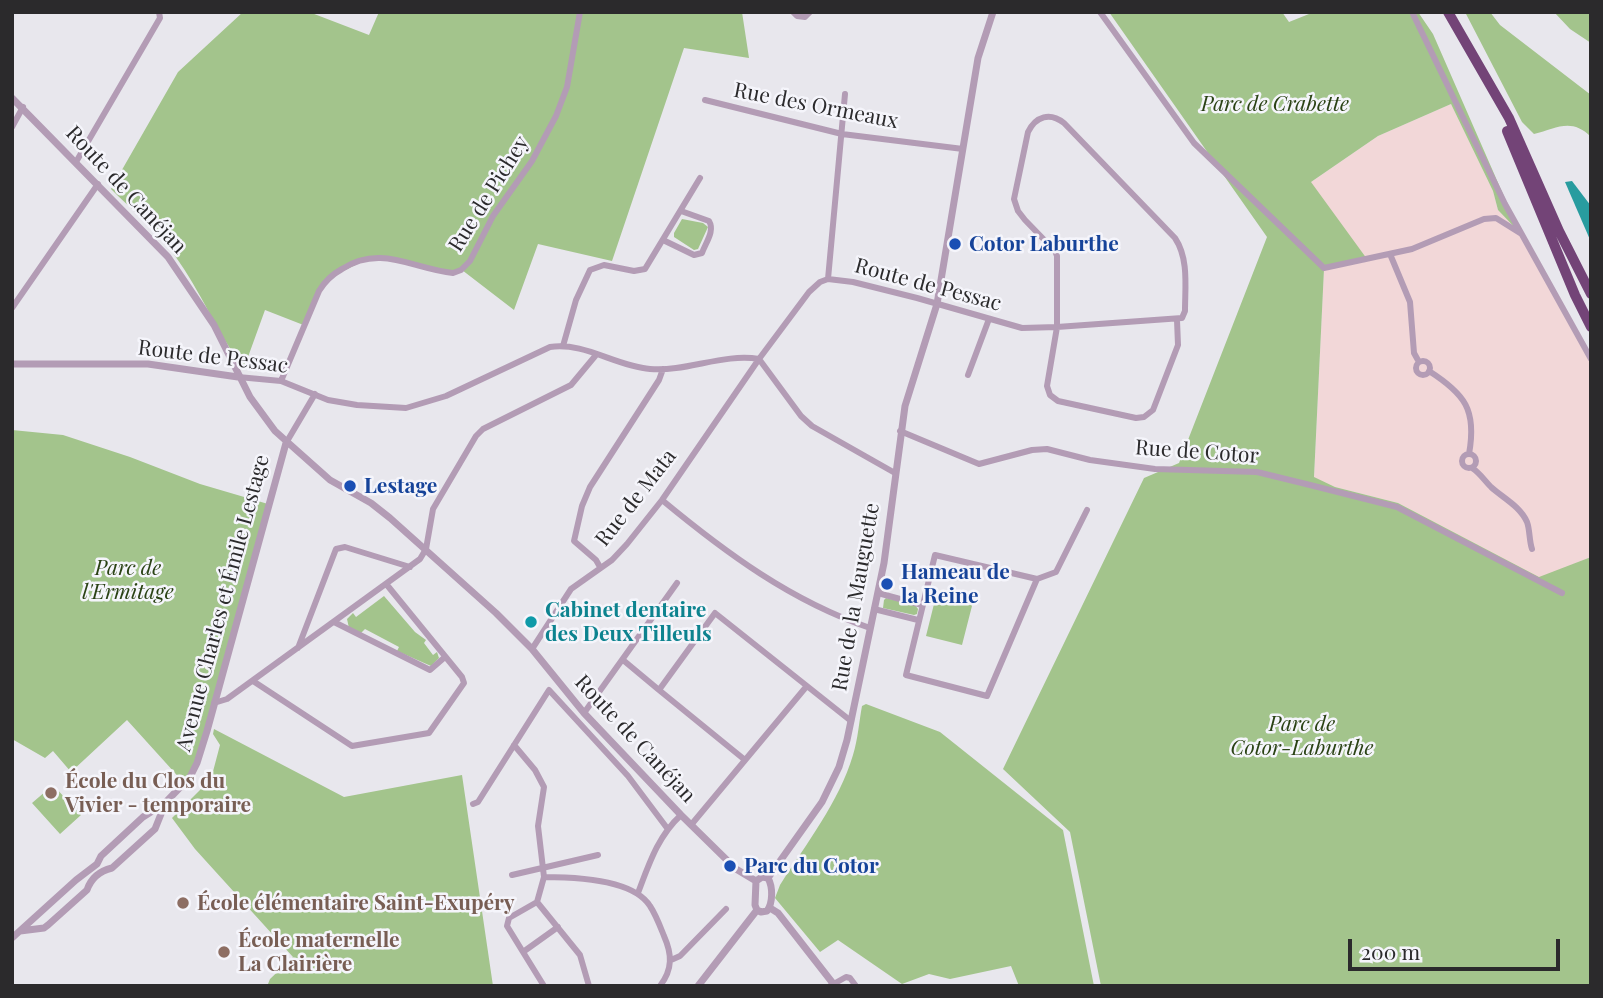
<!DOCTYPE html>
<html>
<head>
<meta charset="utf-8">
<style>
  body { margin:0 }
  #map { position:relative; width:1603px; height:998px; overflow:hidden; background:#e8e7ed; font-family:"Playfair Display",serif }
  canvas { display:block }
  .frame { position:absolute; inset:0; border:14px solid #2b2a2c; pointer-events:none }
  .scale { position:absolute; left:1348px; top:939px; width:212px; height:32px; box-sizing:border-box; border:4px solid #2b2a2c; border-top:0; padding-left:9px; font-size:21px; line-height:24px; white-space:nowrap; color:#2b2a2c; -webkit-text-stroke:5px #f5f5fb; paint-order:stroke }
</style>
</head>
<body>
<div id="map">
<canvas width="1603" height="998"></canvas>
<div class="frame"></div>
<div class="scale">200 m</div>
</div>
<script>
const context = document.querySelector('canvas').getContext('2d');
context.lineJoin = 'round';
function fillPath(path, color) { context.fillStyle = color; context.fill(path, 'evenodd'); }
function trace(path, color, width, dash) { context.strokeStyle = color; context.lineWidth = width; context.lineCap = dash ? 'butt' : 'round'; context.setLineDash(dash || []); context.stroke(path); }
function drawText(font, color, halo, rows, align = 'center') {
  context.font = font + ' "Playfair Display",serif'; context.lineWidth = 5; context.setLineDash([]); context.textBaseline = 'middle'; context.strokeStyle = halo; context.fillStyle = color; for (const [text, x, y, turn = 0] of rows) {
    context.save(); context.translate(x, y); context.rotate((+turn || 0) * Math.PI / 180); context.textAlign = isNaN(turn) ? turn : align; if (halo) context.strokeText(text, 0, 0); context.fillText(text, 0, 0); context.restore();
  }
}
const industrial = new Path2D(`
  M1451,104L1493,191L1498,210L1520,233L1591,359V557L1540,578L1398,503L1335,487L1314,478L1324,268L1311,182L1378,136Z`);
const green = new Path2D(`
  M243,12H309L369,35L379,12H742L749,58L684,48L612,261L538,244L514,310L462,270L453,273L372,257L325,280L306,326L265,310L244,368C217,334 201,291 175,256C158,231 132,210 111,189L178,72Z
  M1109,12H1282L1289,22L1314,12H1418L1433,34L1520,233L1498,210L1493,191L1451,104L1378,136L1311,182L1367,259L1324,269L1314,477L1335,487L1398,503L1539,577L1591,557V986H1101L1070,832L1003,769L1144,478L1179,463L1267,237Z
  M1465,12H1490L1500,25L1591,95V137C1571,117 1556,129 1534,134L1522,122Z
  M1554,12H1591V43L1570,29Z
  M682,219L703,223L708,227L698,249L694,250L674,237V233Z
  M12,430L63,435L130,457L200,484L268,504L197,763L184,783L127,720L71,772L53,751L45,758L12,739Z
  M937,592L973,602L962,645L926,636Z
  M384,596L415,632L426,640L424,643L433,655L437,652L439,658L431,666L397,651L399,647L365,629L361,633L349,628L347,619L353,613L356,617Z
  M886,598L915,605L918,609L917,614L914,615L883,608L884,600Z
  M866,704L940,732L1063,830L1094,986H1019L1011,966L950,979L929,974L902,984L838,940L820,952L775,898L780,885C806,844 839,802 853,755C858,739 859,722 862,706Z
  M214,729L344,797L462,775L493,986L268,984L270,979L293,957L195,849L172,818L211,779L220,745L213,734Z
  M53,785L81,815L60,834L32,803Z`);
const water = new Path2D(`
  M1572,181L1591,206V242L1565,182Z`);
const minor = new Path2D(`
  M793,12L797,16L805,17L810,12
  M1100,12L1194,143L1324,268L1412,249L1484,219L1496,218L1520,233
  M1412,12L1505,204L1591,359
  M705,100L842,134L963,149
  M12,127L23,107
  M76,162L160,18L159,12
  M663,240L694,255L702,253C706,242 715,231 709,221L681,211
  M1390,254L1410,302L1414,353L1419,362
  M828,279L845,94
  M12,308L98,184
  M563,346L576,300L590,270L604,265L634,271L645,269L700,178
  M759,359L801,416L812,426L895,473
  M1416 368a7 7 0 1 1 14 0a7 7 0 1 1-14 0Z
  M1429,371C1465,394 1477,410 1469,454
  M968,375L989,319
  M238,377L281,381L328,400L357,405L406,408L446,396L550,347C585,342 615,366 650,369C687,372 723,353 759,359
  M281,381L319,291C325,281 331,275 342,269C381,244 413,269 453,273L461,270L470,261L493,216L532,161L556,116L567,87L580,12
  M900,431L979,464L1032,450L1047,449L1090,460L1155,469L1257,472L1310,485L1397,507L1562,593
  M286,443L315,394
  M1462 461a7 7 0 1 1 14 0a7 7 0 1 1-14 0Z
  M1472,468C1480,473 1484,480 1491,487C1503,498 1520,506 1527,522C1530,530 1529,540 1532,549
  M662,500C726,553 791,601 870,628
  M600,567L596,560L574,541L582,506L590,487L659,380L663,369
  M1037,579L987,696L906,675L935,555L1037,579L1056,572L1087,510
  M878,593L922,605
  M874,609L918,620
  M334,622L430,670L445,657
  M298,648L336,549L345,547L410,567
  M532,649L571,589L612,560L627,544L662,500L759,359L809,292L820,282L828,279L853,282L917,298L1022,328L1057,327L1182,318L1185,311C1185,287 1189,259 1175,238L1064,123C1050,112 1036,116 1028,132L1014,199L1018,211L1025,220L1055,251L1057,256V327L1047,386L1050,395L1058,401L1136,418L1144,417L1153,410L1178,345L1177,320
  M623,660L659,690
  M253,681L352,746L429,733L464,683L462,677L387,585
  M214,703L227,699L420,559L426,549L433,509L476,436L483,429L571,385L596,355
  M584,713L677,583
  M514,745L535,770L544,787L538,826L544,877L537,902L580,955L589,986
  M745,760L659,690L715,613L851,721
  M473,804L478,802L549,690L628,776L667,828
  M691,825L806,687
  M512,875L598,855
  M544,877C572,877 633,879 650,906C656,915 660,926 664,936C672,954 673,969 660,986
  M638,893C649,864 658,836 681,815
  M537,902L509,918L507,926L523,952L558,927
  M523,952L544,986
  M671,960L680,956L726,909
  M830,986L846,977L850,978L856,986`);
const tertiary = new Path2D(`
  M12,98L168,257L214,325L250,397L275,431L330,480L371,503L390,518L496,613L532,649L584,713L681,815L736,869L756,881
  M12,364H148L238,377
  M762,877L768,878C773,887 773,903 767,911L761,912L757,910L755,905L756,881Z
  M768,878L822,802L839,767L847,740L884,563L905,406L937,304L978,58L993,12
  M770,908L778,913L835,986
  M20,931L44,928L48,925L87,890C91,878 100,871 112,868L155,829L165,804
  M12,938L76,880L97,864L101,856L143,817L165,803L190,777L197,763L207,731L286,443
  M698,986L757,910`);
const motorway = new Path2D(`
  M1448,12L1509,118L1559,231L1591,294
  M1507,131L1575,295L1591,327`);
const markers = [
  [955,244,7,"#1a4fb4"],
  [350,486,7,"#1a4fb4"],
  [887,584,7,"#1a4fb4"],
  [531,622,7,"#0f9aa8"],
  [51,793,7,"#8d6e63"],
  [730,866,7,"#1a4fb4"],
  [183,903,7,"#8d6e63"],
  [224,952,7,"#8d6e63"]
];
const parkNames = [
  ["Parc de Crabette",1275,104],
  ["Parc de",128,568],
  ["l'Ermitage",128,592],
  ["Parc de",1302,724],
  ["Cotor-Laburthe",1302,748]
];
const streetNames = [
  ["Rue des Ormeaux",816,106,11],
  ["Route de Canéjan",126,190,47],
  ["Rue de Pichey",489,194,-58],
  ["Route de Pessac",928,285,15],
  ["Route de Pessac",213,357,7],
  ["Rue de Cotor",1197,452,4],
  ["Rue de Mata",636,498,-52],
  ["Rue de la Mauguette",856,597,-80],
  ["Avenue Charles et Émile Lestage",223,603,-75],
  ["Route de Canéjan",635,739,47]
];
const transitNames = [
  ["Cotor Laburthe",969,244],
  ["Lestage",364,486],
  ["Hameau de",901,572],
  ["la Reine",901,596],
  ["Parc du Cotor",744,866]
];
const cultureNames = [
  ["Cabinet dentaire",545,610],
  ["des Deux Tilleuls",545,634]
];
const educationNames = [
  ["École du Clos du",65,781],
  ["Vivier - temporaire",65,805],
  ["École élémentaire Saint-Exupéry",197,903],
  ["École maternelle",238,940],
  ["La Clairière",238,964]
];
fillPath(industrial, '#f2d7d8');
fillPath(green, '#a3c48c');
fillPath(water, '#289c9f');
trace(minor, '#b39cb5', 6);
trace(tertiary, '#b39cb5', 7);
trace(motorway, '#734477', 10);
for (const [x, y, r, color] of markers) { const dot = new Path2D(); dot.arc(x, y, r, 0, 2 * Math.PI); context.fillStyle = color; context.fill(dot); trace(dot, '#f5f5fb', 2.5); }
drawText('italic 21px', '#2a4214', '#f5f5fb', parkNames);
drawText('21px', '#2b2a2c', '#f5f5fb', streetNames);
drawText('bold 21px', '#164399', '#f5f5fb', transitNames, 'left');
drawText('bold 21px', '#0d838f', '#f5f5fb', cultureNames, 'left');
drawText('bold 21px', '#785e54', '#f5f5fb', educationNames, 'left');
</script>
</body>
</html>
